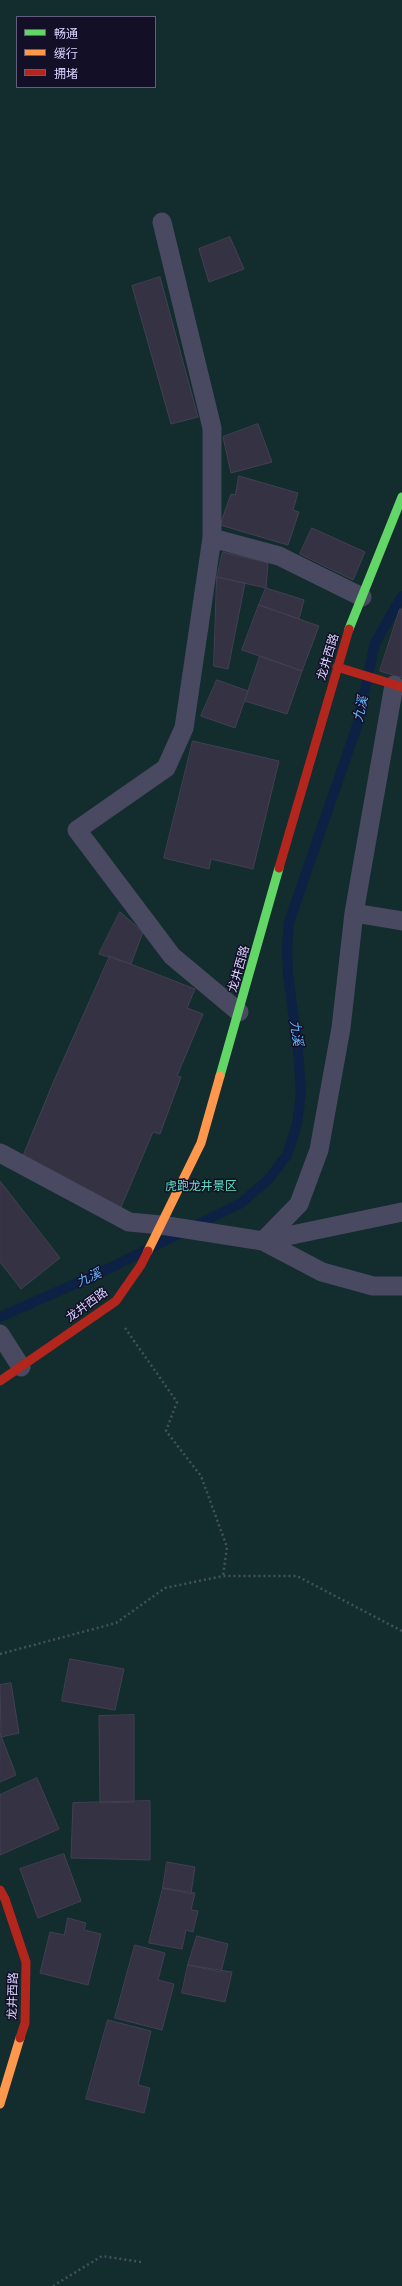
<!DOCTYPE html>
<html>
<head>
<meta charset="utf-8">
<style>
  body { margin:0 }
  #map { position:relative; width:402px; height:2286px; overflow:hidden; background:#161421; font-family:Inter,"Noto Sans SC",sans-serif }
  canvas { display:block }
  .legend { position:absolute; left:16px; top:16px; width:140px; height:72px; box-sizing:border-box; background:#130f26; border:1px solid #625e7d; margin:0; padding:5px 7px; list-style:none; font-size:12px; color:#d9d4ff }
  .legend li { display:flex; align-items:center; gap:8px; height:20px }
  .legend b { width:20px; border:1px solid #625e7d }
</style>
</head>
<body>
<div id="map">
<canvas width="402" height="2286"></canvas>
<ul class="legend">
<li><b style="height:5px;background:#63d668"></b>畅通</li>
<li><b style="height:5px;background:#ff974d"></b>缓行</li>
<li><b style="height:5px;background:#b3261e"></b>拥堵</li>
</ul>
</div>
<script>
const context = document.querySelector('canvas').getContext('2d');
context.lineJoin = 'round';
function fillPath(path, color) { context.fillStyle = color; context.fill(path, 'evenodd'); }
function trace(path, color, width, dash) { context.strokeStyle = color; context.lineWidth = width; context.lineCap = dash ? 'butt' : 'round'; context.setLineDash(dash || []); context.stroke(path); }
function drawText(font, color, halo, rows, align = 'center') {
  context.font = font + ' Inter,"Noto Sans SC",sans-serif'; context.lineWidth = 3; context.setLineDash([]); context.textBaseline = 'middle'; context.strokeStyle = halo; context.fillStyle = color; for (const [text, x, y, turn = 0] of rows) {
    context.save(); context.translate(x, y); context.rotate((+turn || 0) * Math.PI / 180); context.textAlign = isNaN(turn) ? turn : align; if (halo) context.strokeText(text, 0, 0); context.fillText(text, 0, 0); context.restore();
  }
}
const green = new Path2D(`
  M0,0H402V2286H0ZM17,17H155V87H17Z`);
const stream = new Path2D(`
  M0,1317L102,1272L241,1203L268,1180L287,1155L297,1124L301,1092L298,1049L288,975L287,947L289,922L357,726L375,643L402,596`);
const building = new Path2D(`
  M230,237L244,269L209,282L199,249Z
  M160,277L198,417L171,424L132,286Z
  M258,424L272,462L231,473L223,437Z
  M239,476L298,493L293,510L299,512L288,545L220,525L231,494L235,495Z
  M312,528L365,552L353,580L300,554Z
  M223,552L268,563L266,588L217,577Z
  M217,577L245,583L228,669L214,666Z
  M266,588L304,600L299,619L259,605Z
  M259,605L319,626L302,671L242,650Z
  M400,609H402V678L380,671Z
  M260,656L302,671L287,714L245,701Z
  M217,680L248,691L235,728L201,716Z
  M193,741L279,761L253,869L211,859L209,869L164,858Z
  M120,912L143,932L131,964L99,954Z
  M110,956L195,989L187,1008L203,1014L177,1076L181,1077L160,1134L153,1132L121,1207L20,1163L53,1083Z
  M0,1181L60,1258L21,1289L0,1262Z
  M70,1659L124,1669L115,1710L62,1701Z
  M11,1683L19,1733L1,1737L0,1685Z
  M134,1715V1802L100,1803L99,1716Z
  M0,1733L16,1775L0,1782Z
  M37,1778L59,1829L0,1855V1795Z
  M150,1801V1860L71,1858L73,1803Z
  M64,1854L81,1901L38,1918L20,1869Z
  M167,1862L195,1867L191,1894L163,1888Z
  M163,1888L195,1893L191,1910L198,1911L193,1932L186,1930L182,1949L149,1943Z
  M68,1918L86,1923L84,1930L101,1934L88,1985L40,1973L50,1932L64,1935Z
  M197,1936L228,1944L221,1972L188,1965Z
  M135,1945L165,1953L158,1980L174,1984L162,2030L115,2018Z
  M188,1965L232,1972L225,2002L182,1993Z
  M108,2020L151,2031L138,2085L150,2088L144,2113L86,2099Z`);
const path = new Path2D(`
  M125,1328L177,1402L166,1431L201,1476L227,1547L223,1576
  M0,1654L116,1623L165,1588L223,1576H297L402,1631
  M53,2286L102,2256L141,2262`);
const lane = new Path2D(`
  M162,222L212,428V538L184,728L166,768L77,830L172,956L239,1012
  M212,538L279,556L362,597
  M354,913L402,921
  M0,1153L129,1222L161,1225L263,1241L322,1272L373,1286H402
  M263,1241L299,1204L319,1150L341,1028L354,913L394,685
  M263,1241L402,1212
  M0,1334L21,1367`);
const fast = new Path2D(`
  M349,629L402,497
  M220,1076L279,868`);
const slow = new Path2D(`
  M148,1251L201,1143L220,1076
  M0,2104L20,2038`);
const jam = new Path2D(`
  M337,667L402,687
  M279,868L349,629
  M0,1381L116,1301L141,1265L148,1251
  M0,1890L5,1899L26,1962L25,2023L20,2038`);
const streetNames = [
  ["龙井西路",328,657,-73],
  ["龙井西路",239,969,-74],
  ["龙井西路",87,1305,-36],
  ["龙井西路",13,1996,-88]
];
const parkNames = [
  ["虎跑龙井景区",201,1186]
];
const waterNames = [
  ["九溪",361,709,-78],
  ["九溪",296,1033,82],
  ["九溪",89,1278,-24]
];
fillPath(green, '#132c2d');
trace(stream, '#0d2144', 10);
fillPath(building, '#343243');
trace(building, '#433f54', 1);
trace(path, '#44505f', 2.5, [2, 3]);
trace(lane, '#4a4962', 19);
trace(fast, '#63d668', 9);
trace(slow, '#ff974d', 9);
trace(jam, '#b3261e', 9);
drawText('12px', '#d9d4ff', '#130f26', streetNames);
drawText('12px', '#5fe0c0', '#130f26', parkNames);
drawText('italic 13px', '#62b6ff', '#130f26', waterNames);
</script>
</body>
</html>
